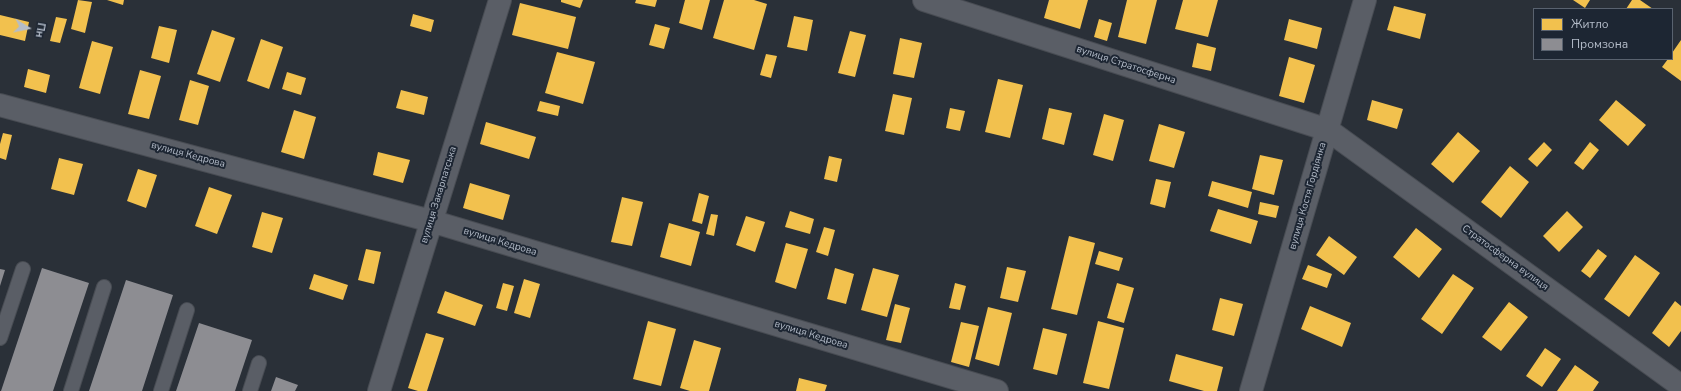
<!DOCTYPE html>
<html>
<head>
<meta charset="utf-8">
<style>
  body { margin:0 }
  #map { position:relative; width:1681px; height:391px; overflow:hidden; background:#2a3038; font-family:"Nunito Sans",sans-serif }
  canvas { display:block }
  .legend { position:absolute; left:1533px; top:8px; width:140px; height:52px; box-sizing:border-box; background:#1d2633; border:1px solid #59626f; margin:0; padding:5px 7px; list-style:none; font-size:12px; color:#b4bcc9 }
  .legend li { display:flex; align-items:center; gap:8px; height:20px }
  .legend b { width:20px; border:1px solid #59626f }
  .north { position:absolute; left:8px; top:8px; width:40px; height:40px; -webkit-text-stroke:3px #1d2633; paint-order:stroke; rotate:100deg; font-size:11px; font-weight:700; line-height:16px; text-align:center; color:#b4bcc9 }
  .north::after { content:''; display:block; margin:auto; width:14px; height:18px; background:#b4bcc9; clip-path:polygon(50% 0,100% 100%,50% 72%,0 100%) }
</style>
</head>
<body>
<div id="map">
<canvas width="1681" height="391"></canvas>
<ul class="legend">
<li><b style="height:11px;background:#f2c14e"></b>Житло</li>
<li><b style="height:11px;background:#8d8d92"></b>Промзона</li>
</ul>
<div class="north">Пн</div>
</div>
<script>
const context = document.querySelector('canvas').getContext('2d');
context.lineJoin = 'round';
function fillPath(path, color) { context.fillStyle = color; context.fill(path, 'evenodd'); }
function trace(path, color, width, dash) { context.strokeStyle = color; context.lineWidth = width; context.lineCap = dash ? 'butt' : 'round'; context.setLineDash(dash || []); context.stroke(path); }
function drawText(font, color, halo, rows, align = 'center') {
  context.font = font + ' "Nunito Sans",sans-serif'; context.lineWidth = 4; context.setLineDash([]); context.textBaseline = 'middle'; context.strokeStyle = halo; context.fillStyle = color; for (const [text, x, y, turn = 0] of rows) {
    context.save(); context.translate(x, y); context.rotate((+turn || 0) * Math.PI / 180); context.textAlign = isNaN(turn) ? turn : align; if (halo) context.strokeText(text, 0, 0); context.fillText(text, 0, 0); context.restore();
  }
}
const homes = new Path2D(`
  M78,0L92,2L85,33L71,29Z
  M107,0H124L123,5Z
  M561,0H583L580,8L561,2Z
  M636,0H657L655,7L635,3Z
  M685,0H710L702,30L679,23Z
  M724,0H754L767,4L754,50L713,38Z
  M1049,0H1088L1080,29L1044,18Z
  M1127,0H1157L1146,44L1118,37Z
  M1183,0H1218L1208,37L1175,29Z
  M1573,0H1590L1585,8Z
  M1632,0H1640L1653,9H1626Z
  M520,3L576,17L568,49L512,35Z
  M1394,6L1426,14L1420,39L1387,30Z
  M413,14L434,20L431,32L410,26Z
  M0,15L29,22L25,41L0,35Z
  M794,16L813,20L807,51L787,47Z
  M56,17L67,19L60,43L50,41Z
  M1099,19L1112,23L1107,41L1094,37Z
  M1289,19L1322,28L1317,49L1284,40Z
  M655,24L670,28L664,49L649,45Z
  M159,26L177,30L169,63L151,58Z
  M212,30L235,38L220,82L197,74Z
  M850,31L866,35L855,77L838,73Z
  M900,38L922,43L914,78L893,74Z
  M261,39L283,47L269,89L247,81Z
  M1681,40V81L1662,67L1668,59H1672V53Z
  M92,41L113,47L100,94L79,88Z
  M1197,43L1216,48L1211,71L1192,67Z
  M557,52L595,62L583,104L545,93Z
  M766,54L777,56L771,78L760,75Z
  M1289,57L1315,65L1304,103L1279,96Z
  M28,69L50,75L46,93L24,87Z
  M140,70L161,76L149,119L128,114Z
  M287,72L306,78L301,95L282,89Z
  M998,79L1023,85L1010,138L985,132Z
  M190,80L209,86L198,125L179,120Z
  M401,90L428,97L424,115L396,108Z
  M893,94L912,98L904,135L885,131Z
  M1372,100L1403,109L1397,129L1367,120Z
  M1616,100L1646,125L1628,146L1599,120Z
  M540,101L560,106L558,116L537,111Z
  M950,108L965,111L960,131L946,128Z
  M1049,108L1072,113L1064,145L1042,139Z
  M294,110L316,117L304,159L281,152Z
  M1104,114L1124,120L1113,161L1093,155Z
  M486,122L536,137L529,159L480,144Z
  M1159,124L1185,132L1174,168L1149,161Z
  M1458,132L1480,151L1453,183L1431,164Z
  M3,133L12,135L6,160L0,158V144Z
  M1544,142L1552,150L1537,167L1528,159Z
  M1590,142L1599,150L1583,170L1574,163Z
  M378,152L410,160L403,183L373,175Z
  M1260,155L1283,160L1274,195L1252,189Z
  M829,156L842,159L837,182L824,179Z
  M59,158L83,164L74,195L51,189Z
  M1510,166L1529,182L1501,218L1481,202Z
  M138,169L157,175L146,208L127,201Z
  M1156,179L1171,182L1165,208L1150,204Z
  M1212,181L1252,192L1248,208L1208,196Z
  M470,183L510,195L503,220L463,208Z
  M209,187L232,195L217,234L195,226Z
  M699,193L709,196L702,224L692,221Z
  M622,197L643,202L632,246L611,242Z
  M1260,202L1279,206L1276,218L1258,214Z
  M1218,209L1258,221L1251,244L1210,231Z
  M790,211L814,219L810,234L785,227Z
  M1567,211L1583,227L1559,252L1543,236Z
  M262,212L283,218L272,253L252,247Z
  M711,214L718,215L714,236L706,234Z
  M746,216L765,222L755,252L736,245Z
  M669,223L700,232L691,266L660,257Z
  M824,227L835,230L828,256L816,252Z
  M1416,228L1442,249L1419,278L1393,257Z
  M1069,236L1095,243L1077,315L1051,309Z
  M1329,236L1357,257L1344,275L1316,255Z
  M786,243L808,249L796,289L775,282Z
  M366,249L381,252L374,284L358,280Z
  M1598,249L1607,256L1590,278L1581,271Z
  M1099,251L1123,258L1119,271L1095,264Z
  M1635,255L1660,273L1629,317L1604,299Z
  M1308,265L1332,274L1327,288L1302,279Z
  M1007,267L1026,271L1018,302L1000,298Z
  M835,268L854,274L846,304L827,299Z
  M873,268L899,275L887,317L861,310Z
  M314,274L348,285L343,300L309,289Z
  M1453,274L1474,288L1442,334L1421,319Z
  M524,279L540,284L530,318L514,313Z
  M503,283L514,286L507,311L496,308Z
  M955,283L966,286L960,310L949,308Z
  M1117,283L1134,288L1124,323L1107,318Z
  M445,291L483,305L475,326L437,313Z
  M1220,298L1243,304L1234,336L1212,330Z
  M1675,301L1681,306V331L1669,347L1652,333Z
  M1509,302L1528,317L1501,351L1482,337Z
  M895,304L910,308L901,343L886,340Z
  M1310,306L1351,323L1342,347L1301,329Z
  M988,307L1012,313L999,366L975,359Z
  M648,321L676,329L661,386L633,379Z
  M1098,321L1124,328L1109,389L1083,383Z
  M961,322L979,326L969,367L951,362Z
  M1043,328L1067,334L1057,375L1033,369Z
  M426,333L444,338L427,391H418L408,388Z
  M694,340L721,348L709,391H690L680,388Z
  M1545,348L1561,359L1542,387L1526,376Z
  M1176,354L1223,367L1217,391H1204L1169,381Z
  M1575,365L1599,382L1593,391H1557Z
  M799,378L827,385L825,391H796Z`);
const industry = new Path2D(`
  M42,268L89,283L53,391H1Z
  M0,269L5,270L0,286Z
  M126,280L173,295L142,391H89Z
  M199,323L252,340L235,391H176Z
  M276,377L298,385L295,391H271Z`);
const lane = new Path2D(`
  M0,338L23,269
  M71,391L104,287
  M161,391L187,310
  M250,391L259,363`);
const street = new Path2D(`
  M924,0L1328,130L1681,386
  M0,105L431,221L997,391
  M379,391L500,0
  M1251,391L1365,0`);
const streetNames = [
  ["вулиця Стратосферна",1126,65,18],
  ["вулиця Кедрова",188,155,15],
  ["вулиця Закарпатська",439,195,-73],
  ["вулиця Костя Гордіянка",1308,196,-74],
  ["вулиця Кедрова",500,242,17],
  ["Стратосферна вулиця",1505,258,36],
  ["вулиця Кедрова",811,335,17]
];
fillPath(homes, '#f2c14e');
fillPath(industry, '#8d8d92');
trace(lane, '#484c53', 16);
trace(street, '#484c53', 24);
trace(lane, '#5a5e66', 14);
trace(street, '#5a5e66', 22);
drawText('10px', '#b4bcc9', '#1d2633', streetNames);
</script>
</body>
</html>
